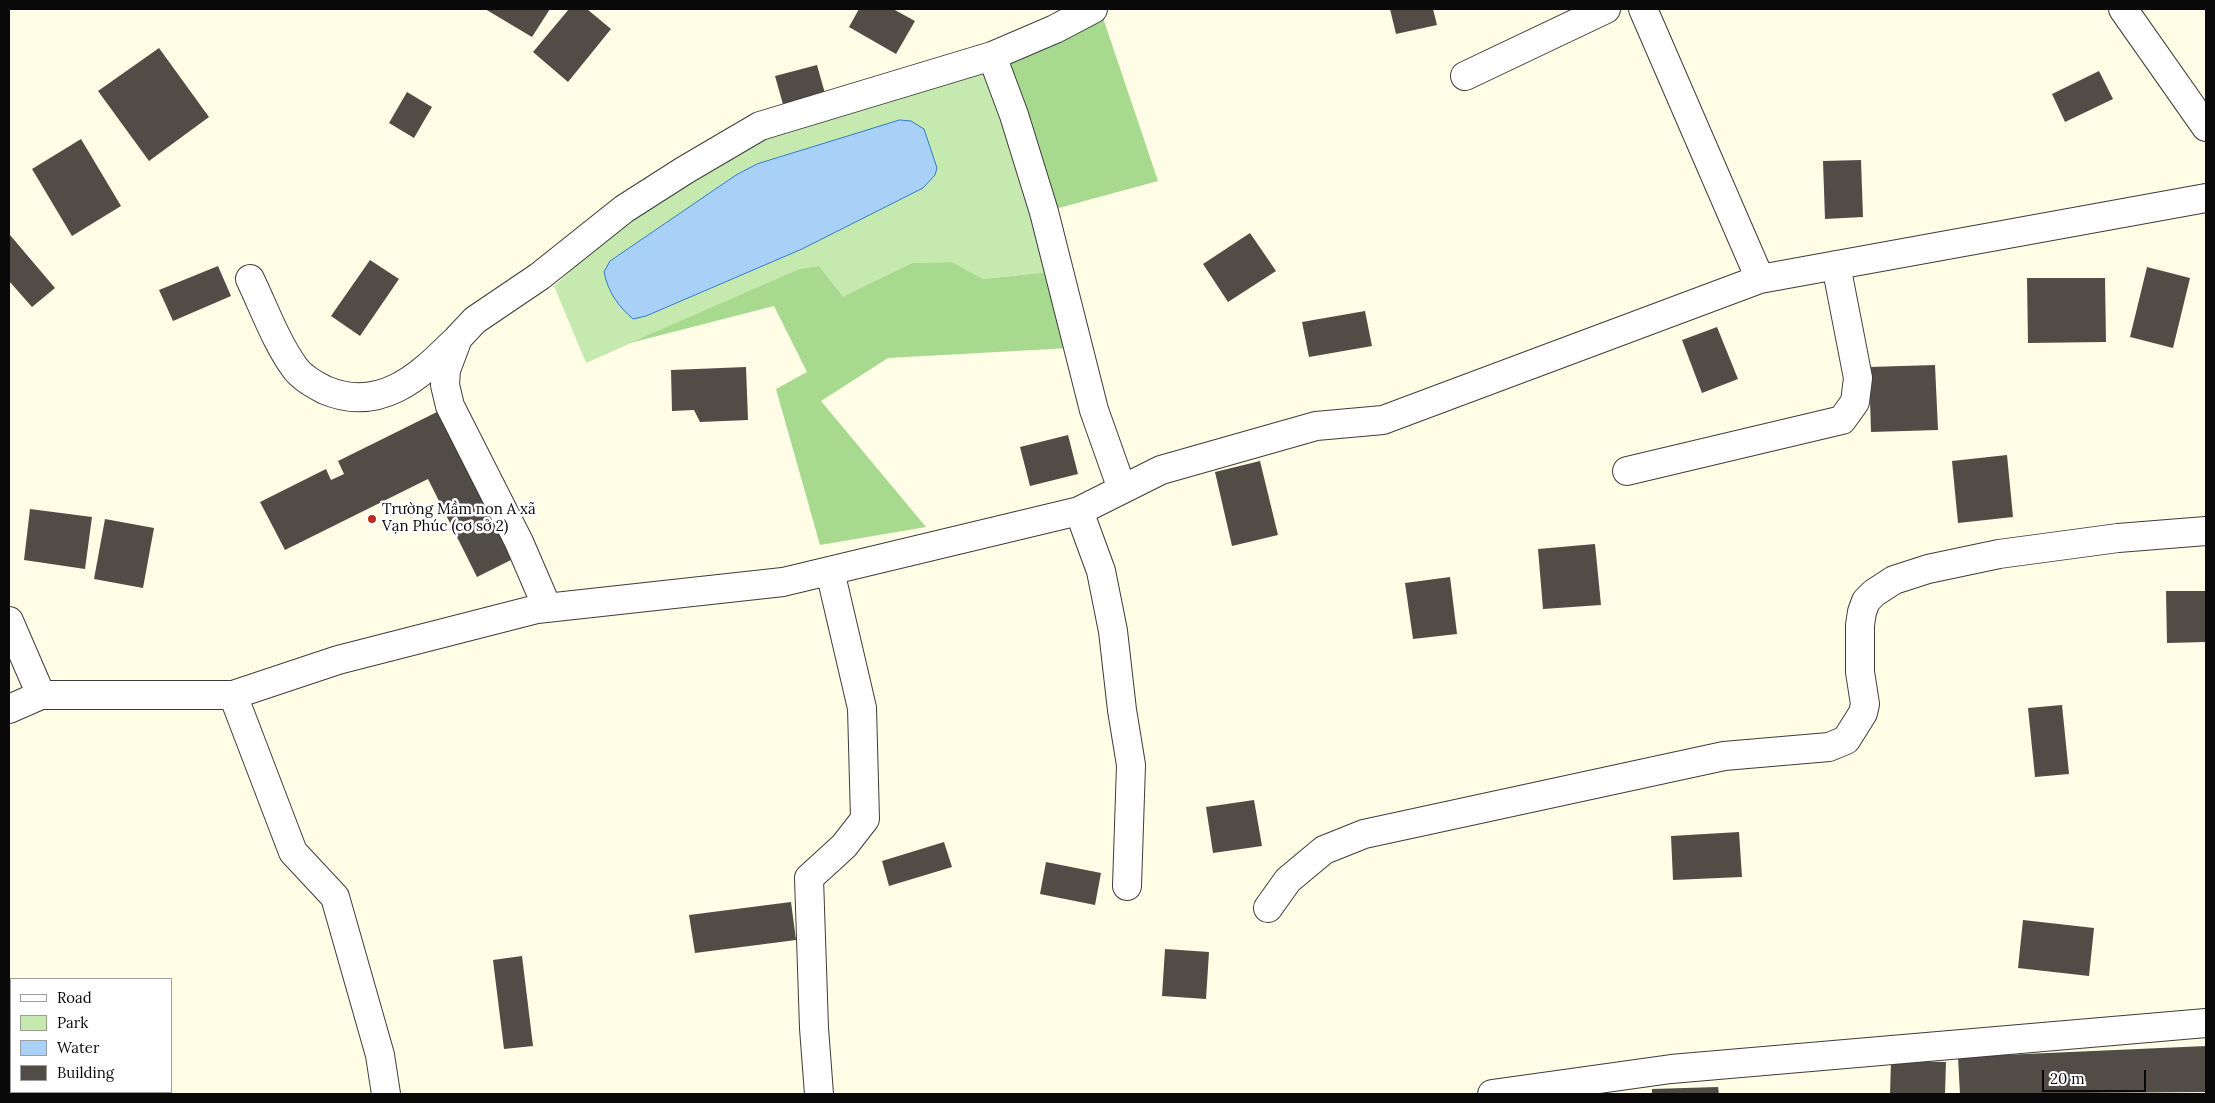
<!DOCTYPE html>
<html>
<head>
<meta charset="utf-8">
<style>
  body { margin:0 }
  #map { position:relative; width:2215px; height:1103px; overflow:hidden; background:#fffde6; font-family:Lora,serif }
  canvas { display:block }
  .frame { position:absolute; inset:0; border:10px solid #090909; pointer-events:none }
  .legend { position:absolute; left:10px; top:978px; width:162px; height:115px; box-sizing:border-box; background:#fff; border:1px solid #9d9d9d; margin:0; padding:6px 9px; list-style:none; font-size:15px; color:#090909 }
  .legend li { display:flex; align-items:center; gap:10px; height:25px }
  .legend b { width:25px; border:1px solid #9d9d9d }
  .scale { position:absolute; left:2042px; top:1070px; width:104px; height:22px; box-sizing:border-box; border:2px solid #090909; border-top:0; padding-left:6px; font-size:15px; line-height:18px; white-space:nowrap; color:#090909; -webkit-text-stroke:4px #fff; paint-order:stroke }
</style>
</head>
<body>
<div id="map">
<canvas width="2215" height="1103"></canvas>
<div class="frame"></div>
<ul class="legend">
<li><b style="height:6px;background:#fff"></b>Road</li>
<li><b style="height:14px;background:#c6e9b0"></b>Park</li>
<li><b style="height:14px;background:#a9d0f7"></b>Water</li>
<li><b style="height:14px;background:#524c46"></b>Building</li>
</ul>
<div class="scale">20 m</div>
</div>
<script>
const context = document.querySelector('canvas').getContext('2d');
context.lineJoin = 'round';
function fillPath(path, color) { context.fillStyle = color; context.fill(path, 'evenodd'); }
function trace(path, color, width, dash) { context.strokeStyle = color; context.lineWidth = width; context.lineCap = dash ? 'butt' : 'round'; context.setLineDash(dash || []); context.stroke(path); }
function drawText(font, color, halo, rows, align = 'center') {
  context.font = font + ' Lora,serif'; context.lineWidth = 5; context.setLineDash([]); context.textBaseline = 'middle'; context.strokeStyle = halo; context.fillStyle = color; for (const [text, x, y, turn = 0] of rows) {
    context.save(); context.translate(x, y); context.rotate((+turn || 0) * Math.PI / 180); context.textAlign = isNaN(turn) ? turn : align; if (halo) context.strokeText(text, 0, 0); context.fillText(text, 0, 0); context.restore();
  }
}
const green = new Path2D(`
  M1003,57L1059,271L983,279L952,262L912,263L843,298L819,266L799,269L586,363L554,286L654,195L725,141ZM785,155L923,188L802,249L646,316L610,261L736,175L757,164Z`);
const forest = new Path2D(`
  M1100,9L1158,181L1044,212L1003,57Z
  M952,262L983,279L1059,271L1070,348L888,358L821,401L926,527L820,545L776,389L807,372L774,306L630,343L799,269L819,266L843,297L912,263Z`);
const water = new Path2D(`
  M900,120L911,121L924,129L937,168L935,175L923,188L802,249L646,316L633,319C618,306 608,292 604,272L610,261L736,175L757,164Z`);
const building = new Path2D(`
  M485,9H550L532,37Z
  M569,9H587L611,29L568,82L533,52Z
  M859,9H893L915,21L896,54L849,27Z
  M1390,9H1433L1437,25L1396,34Z
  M159,48L209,117L149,161L98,91Z
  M817,65L826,97L784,108L775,76Z
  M2099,71L2113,99L2065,122L2052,94Z
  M407,92L432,107L414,138L389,123Z
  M81,139L121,206L72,236L32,169Z
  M1861,160L1863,217L1825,219L1823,161Z
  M1250,233L1276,271L1228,302L1203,264Z
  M10,235L55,288L32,307L9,281Z
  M370,260L399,279L360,336L331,316Z
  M218,266L231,296L173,321L159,290Z
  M2147,267L2190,278L2173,348L2130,337Z
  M2027,278H2105L2106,342L2028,343Z
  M1365,311L1372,346L1309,357L1302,322Z
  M1717,327L1738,379L1702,393L1682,340Z
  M1935,365L1938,430L1871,432L1869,367Z
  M746,367L748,420L700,422L694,410L672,411L671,370Z
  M439,411L513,559L477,577L428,479L285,550L260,502L326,469L331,480L344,474L338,461Z
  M1068,435L1078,474L1030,486L1020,447Z
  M2007,455L2013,517L1958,523L1952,461Z
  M1260,461L1278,535L1232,546L1215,472Z
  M30,509L92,517L85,569L24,560Z
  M105,519L154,528L143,588L94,579Z
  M1595,544L1601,605L1543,609L1538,549Z
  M1450,577L1457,634L1413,639L1405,583Z
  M2166,591H2206V642L2167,643Z
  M2062,705L2069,774L2035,777L2028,708Z
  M1254,800L1262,846L1213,853L1206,807Z
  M1739,832L1742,877L1673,880L1671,836Z
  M944,842L952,867L889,886L882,861Z
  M1046,862L1101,873L1095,905L1040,894Z
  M791,902L796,940L695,953L689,915Z
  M2023,920L2094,928L2089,976L2018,968Z
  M1165,949L1209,952L1206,999L1162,996Z
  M522,956L533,1046L504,1049L493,960Z
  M2206,1046V1092L1960,1094L1958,1057Z
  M1891,1061L1946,1062L1945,1094H1890Z
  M1718,1087L1719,1094H1652V1089Z`);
const minor = new Path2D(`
  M1643,9L1760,279
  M2123,9L2206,127
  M992,56L1014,115L1044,212L1094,410L1122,489
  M1465,76L1606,9
  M250,279C264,308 276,342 295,368C302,378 315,385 325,390C379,413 418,378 454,342
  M1627,471L1842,420L1855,402L1858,378L1836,265
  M1079,511L1101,571L1113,631L1122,710L1131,765L1127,886
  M547,607L519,542L450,406L445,385L446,370L458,338L475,320L540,276L624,209L685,170L760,126L992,56L1055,29L1093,9
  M9,621L41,695
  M233,695L293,852L335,897L380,1055L386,1094
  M9,709L41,695H233L338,660L537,609L783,582L1079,511L1161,470L1316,426L1383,420L1760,279L2206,198
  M1268,908L1288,880L1324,850L1364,834L1724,756L1829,747L1846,740L1863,713L1865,704L1860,672V625L1862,612L1866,601L1874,593L1894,580L1928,569L1999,554L2118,538L2206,531
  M819,1094L814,1028L809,878L844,846L865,819L862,708L830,571
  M1492,1094L1671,1069L2206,1023`);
const markers = [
  [372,519,5,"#bb2c1f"]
];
const poiNames = [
  ["Trường Mầm non A xã",382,510],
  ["Vạn Phúc (cơ sở 2)",382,527]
];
fillPath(green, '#c6e9b0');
fillPath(forest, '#a7da8f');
fillPath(water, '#a9d0f7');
trace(water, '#2f7bd0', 1);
fillPath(building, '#524c46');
trace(minor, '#3c3c3c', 30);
trace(minor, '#fff', 28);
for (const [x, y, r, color] of markers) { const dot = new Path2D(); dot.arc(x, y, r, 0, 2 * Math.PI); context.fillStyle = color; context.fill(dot); trace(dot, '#fff', 2); }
drawText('15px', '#090909', '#fff', poiNames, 'left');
</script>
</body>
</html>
